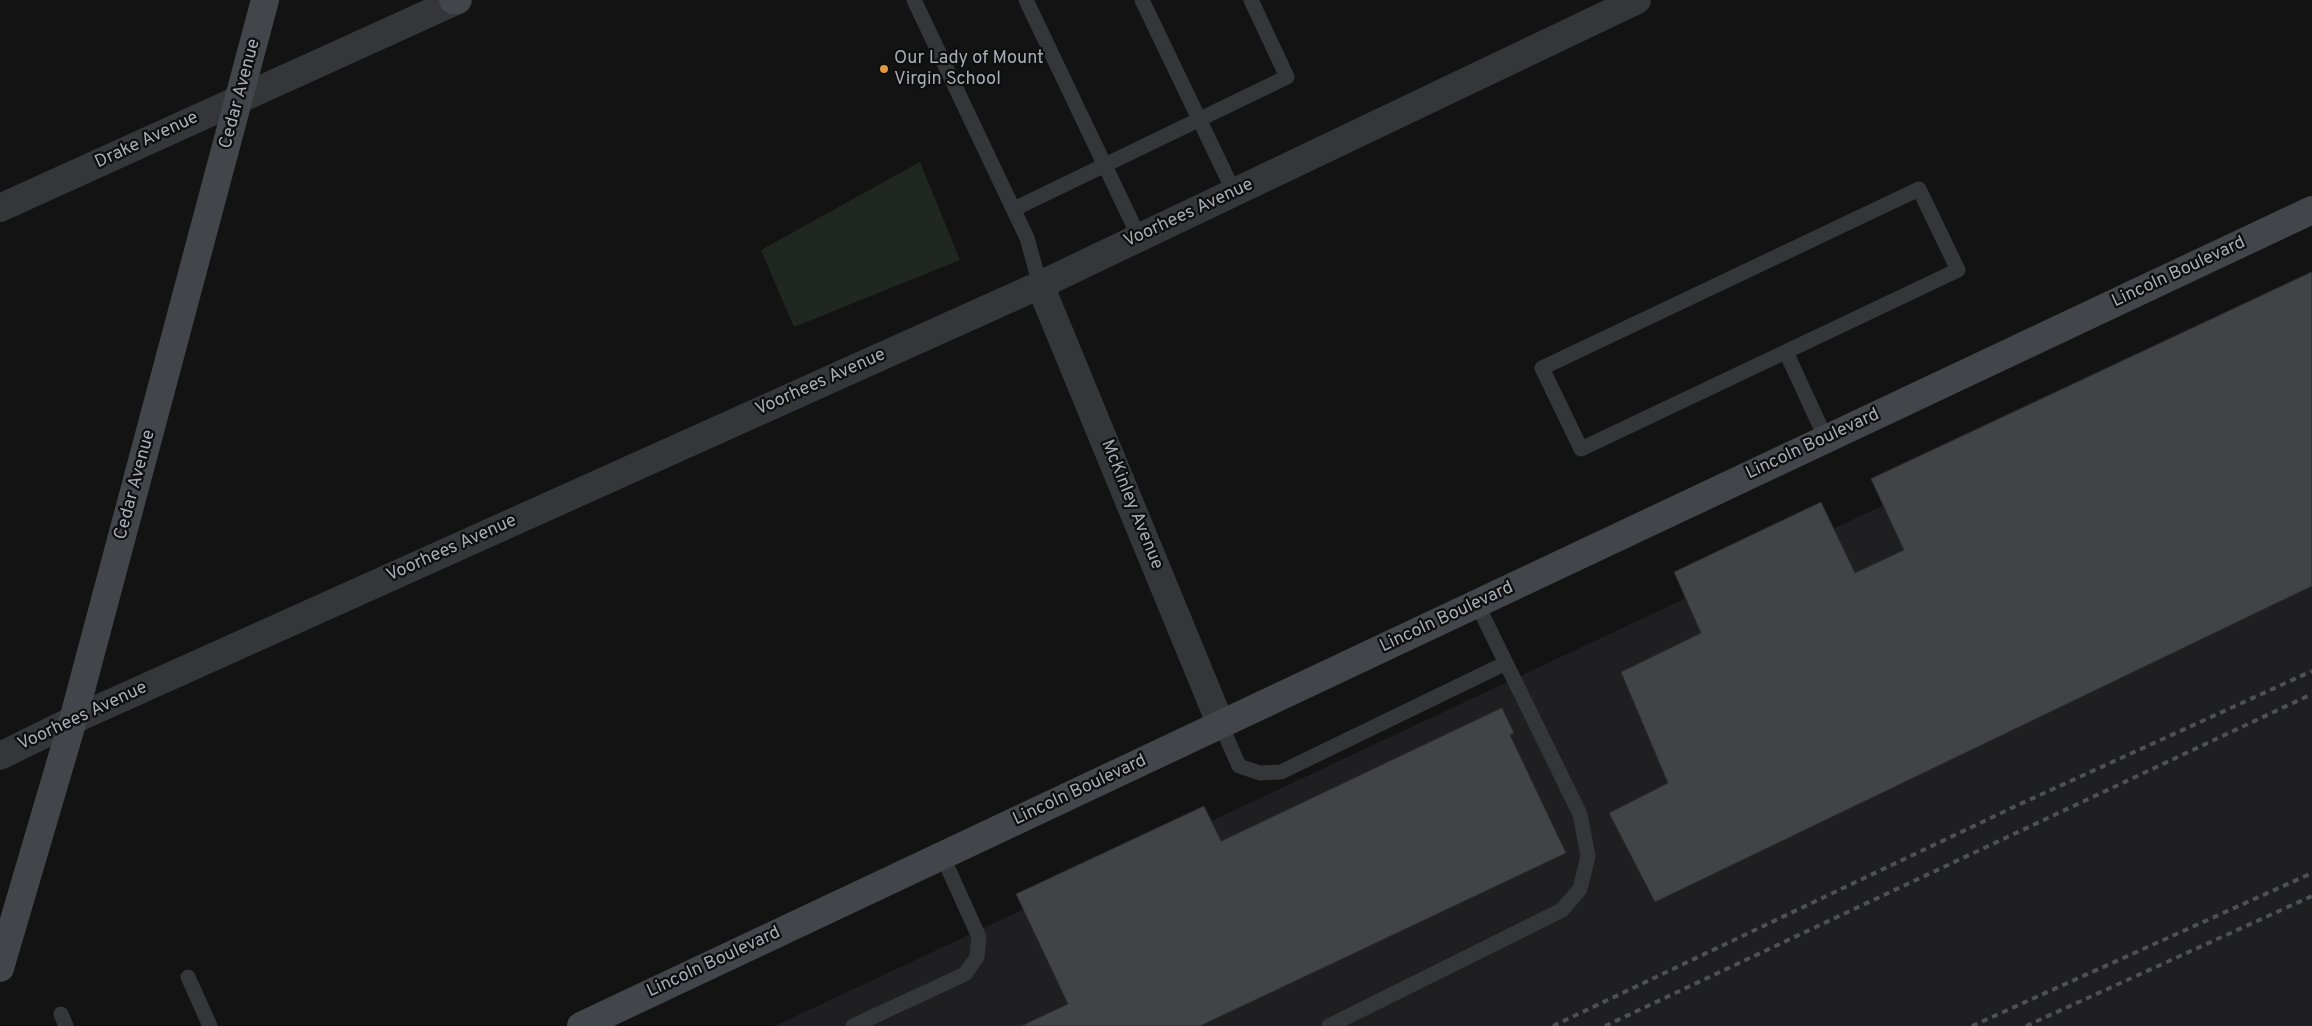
<!DOCTYPE html>
<html>
<head>
<meta charset="utf-8">
<style>
  body { margin:0 }
  canvas { display:block; background:#131314 }
</style>
</head>
<body>
<canvas width="2312" height="1026"></canvas>
<script>
const context = document.querySelector('canvas').getContext('2d');
context.lineJoin = 'round';
function fillPath(path, color) { context.fillStyle = color; context.fill(path, 'evenodd'); }
function trace(path, color, width, dash) { context.strokeStyle = color; context.lineWidth = width; context.lineCap = dash ? 'butt' : 'round'; context.setLineDash(dash || []); context.stroke(path); }
function drawText(font, color, halo, rows, align = 'center') {
  context.font = font + ' Overpass,sans-serif'; context.lineWidth = 4.5; context.setLineDash([]); context.textBaseline = 'middle'; context.strokeStyle = halo; context.fillStyle = color; for (const [text, x, y, turn = 0] of rows) {
    context.save(); context.translate(x, y); context.rotate((+turn || 0) * Math.PI / 180); context.textAlign = isNaN(turn) ? turn : align; if (halo) context.strokeText(text, 0, 0); context.fillText(text, 0, 0); context.restore();
  }
}
const built = new Path2D(`
  M2312,304V1026H775Z`);
const green = new Path2D(`
  M920,162L960,260L794,327L761,250Z`);
const building = new Path2D(`
  M2312,272V586L1655,902L1609,813L1668,783L1621,672L1701,633L1674,572L1821,502L1855,573L1904,550L1871,479Z
  M1502,708L1514,733L1510,735L1566,853L1200,1026H1021L1068,1004L1016,894L1204,806L1221,841Z`);
const lane = new Path2D(`
  M914,0L1027,238L1040,285
  M1026,0L1139,237
  M1142,0L1234,192
  M1919,189L1958,270L1581,449L1542,368Z
  M1014,209L1287,77L1251,0
  M1786,352L1826,439
  M1221,725L1239,766L1260,773L1281,772L1506,663
  M188,977L210,1026
  M61,1014L66,1026
  M853,1026L965,974L977,957L979,937L942,855
  M1329,1026L1562,910L1580,889L1588,856L1580,814L1477,604`);
const street = new Path2D(`
  M0,208L458,0
  M1040,285L1221,725
  M0,756L73,720L1040,285L1637,0`);
const secondary = new Path2D(`
  M453,0H457
  M0,968L73,720L265,0
  M581,1026L2312,210`);
const rail = new Path2D(`
  M1553,1026L2018,805L2312,671
  M1605,1026L2312,694
  M1972,1026L2312,873
  M2026,1026L2312,896`);
const markers = [
  [884,69,5,"#e19a3e"]
];
const poiNames = [
  ["Our Lady of Mount",894,59],
  ["Virgin School",894,80]
];
const streetNames = [
  ["Cedar Avenue",241,94,-75],
  ["Drake Avenue",147,141,-25],
  ["Voorhees Avenue",1189,214,-25],
  ["Lincoln Boulevard",2179,273,-25],
  ["Voorhees Avenue",821,383,-24],
  ["Lincoln Boulevard",1813,445,-25],
  ["Cedar Avenue",136,485,-75],
  ["McKinley Avenue",1131,505,68],
  ["Voorhees Avenue",452,549,-24],
  ["Lincoln Boulevard",1447,618,-25],
  ["Voorhees Avenue",83,717,-25],
  ["Lincoln Boulevard",1080,791,-25],
  ["Lincoln Boulevard",714,963,-25]
];
fillPath(built, '#1f1f21');
fillPath(green, '#202720');
fillPath(building, '#424347');
trace(building, '#2d2d30', 1);
trace(lane, '#343639', 15);
trace(street, '#343639', 28);
trace(secondary, '#424549', 28);
trace(rail, '#4d5054', 4, [6, 5]);
for (const [x, y, r, color] of markers) { const dot = new Path2D(); dot.arc(x, y, r, 0, 2 * Math.PI); context.fillStyle = color; context.fill(dot); trace(dot, '#0e0e0f', 2); }
drawText('18px', '#a6abb4', '#0e0e0f', poiNames, 'left');
drawText('18px', '#a6abb4', '#0e0e0f', streetNames);
</script>
</body>
</html>
